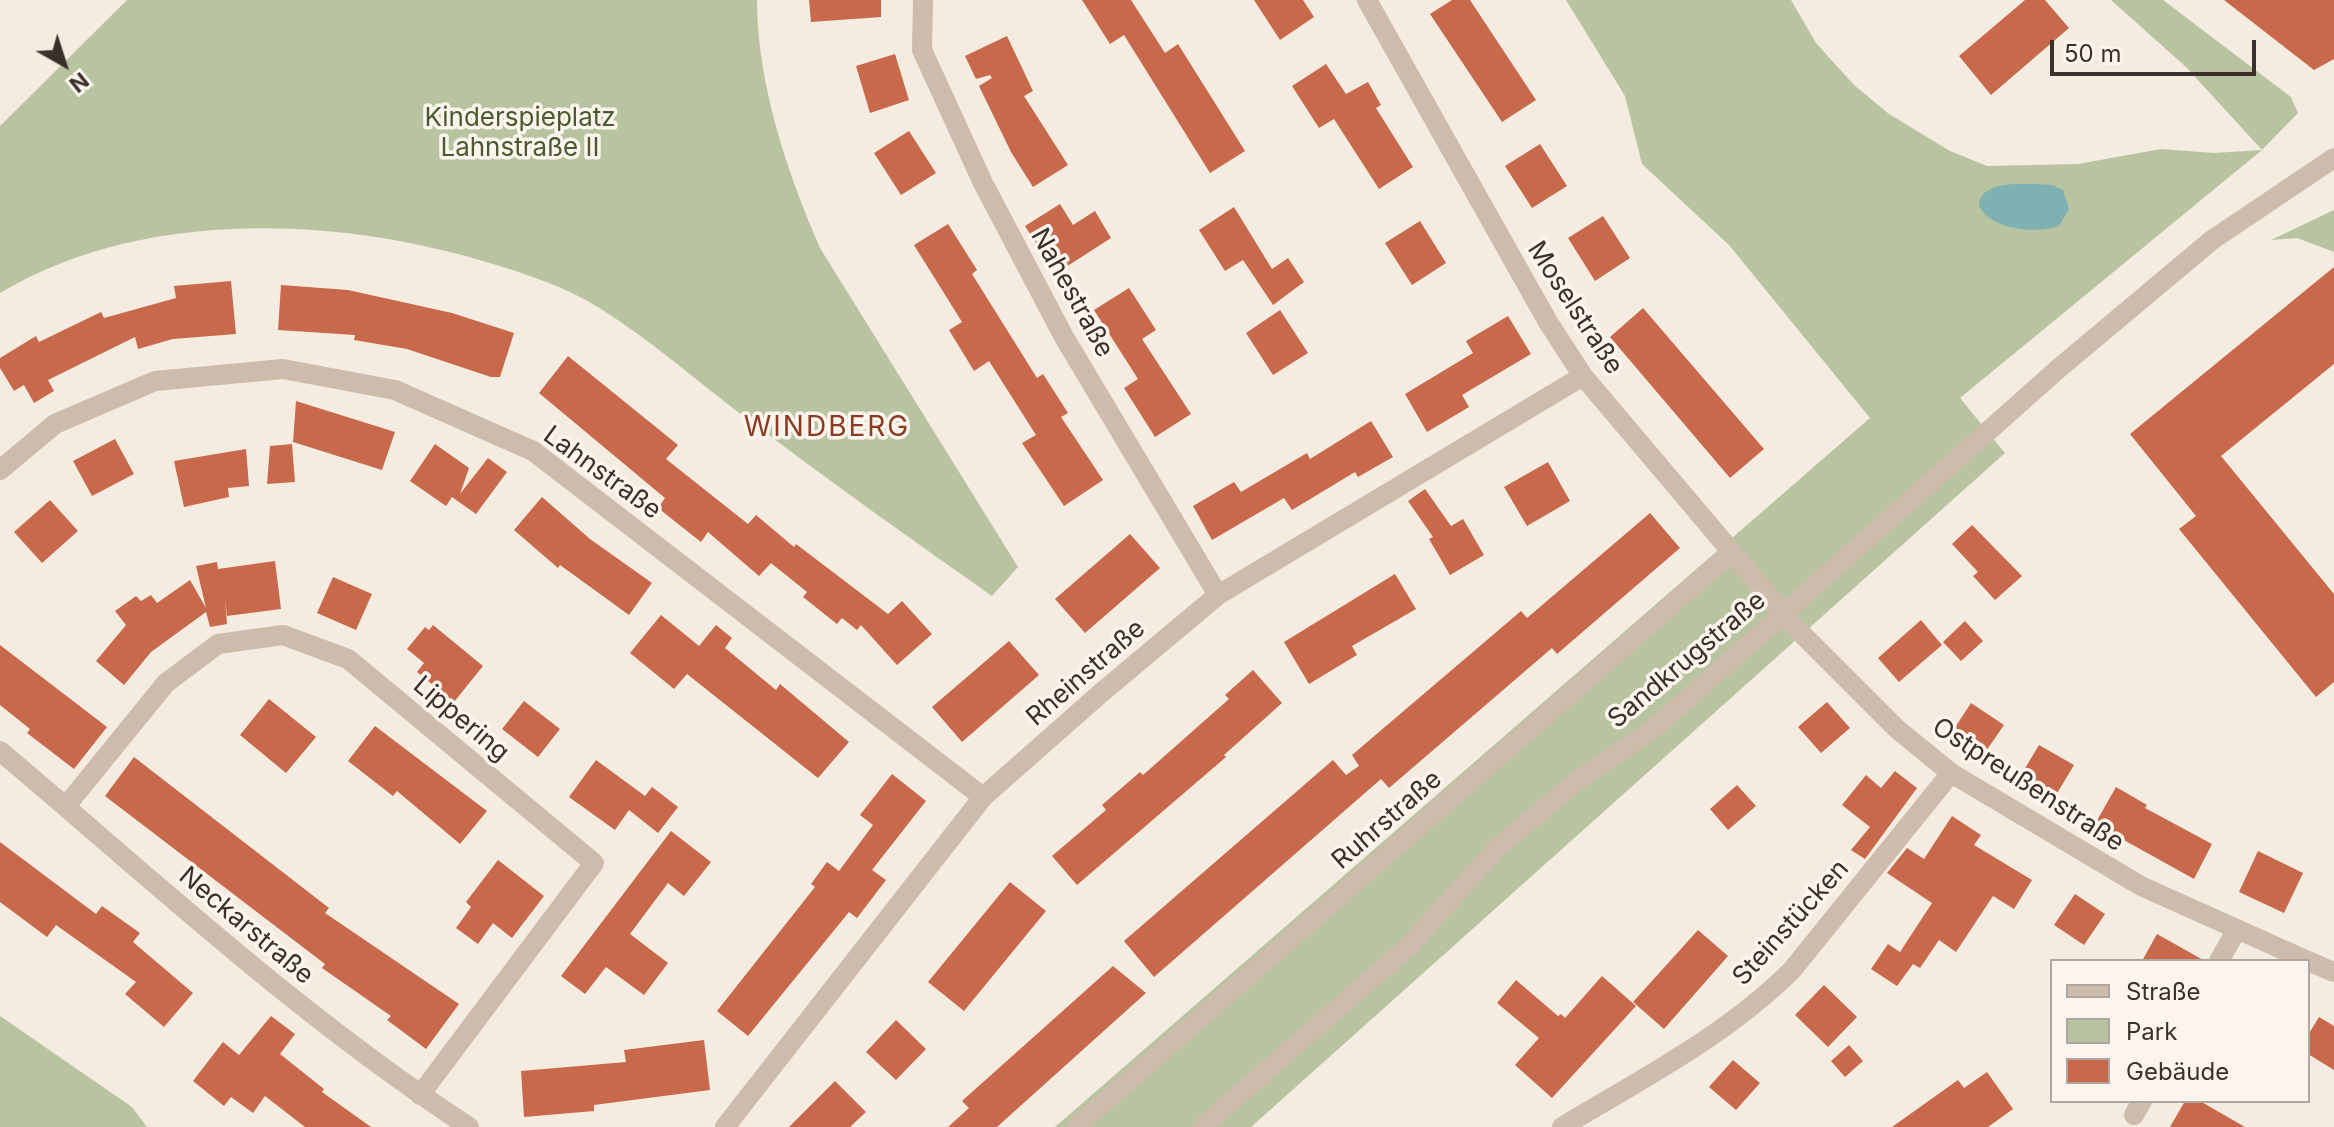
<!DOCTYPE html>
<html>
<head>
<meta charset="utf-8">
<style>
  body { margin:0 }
  #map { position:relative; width:2334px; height:1127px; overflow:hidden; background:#f4ebe1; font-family:Inter,sans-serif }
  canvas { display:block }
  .legend { position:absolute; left:2050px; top:959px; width:260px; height:144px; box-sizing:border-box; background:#fbf5ee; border:2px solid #aea6a0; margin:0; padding:10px 14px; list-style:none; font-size:24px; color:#3b302b }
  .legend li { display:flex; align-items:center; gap:16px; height:40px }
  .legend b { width:40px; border:2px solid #aea6a0 }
  .north { position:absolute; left:24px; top:24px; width:80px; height:80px; -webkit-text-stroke:6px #fbf5ee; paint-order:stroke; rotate:141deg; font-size:22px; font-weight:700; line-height:32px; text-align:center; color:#3b302b }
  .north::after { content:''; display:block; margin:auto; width:28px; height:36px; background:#3b302b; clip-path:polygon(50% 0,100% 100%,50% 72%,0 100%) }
  .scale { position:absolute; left:2050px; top:40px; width:206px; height:36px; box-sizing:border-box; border:4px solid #3b302b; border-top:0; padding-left:10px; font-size:24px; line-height:28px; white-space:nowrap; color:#3b302b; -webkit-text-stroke:6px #fbf5ee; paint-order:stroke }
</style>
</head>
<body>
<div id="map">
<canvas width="2334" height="1127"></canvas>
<ul class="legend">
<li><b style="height:10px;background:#cdbbac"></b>Straße</li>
<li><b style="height:22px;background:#b8c4a0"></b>Park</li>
<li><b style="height:22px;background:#c8694b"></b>Gebäude</li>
</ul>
<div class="north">N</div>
<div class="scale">50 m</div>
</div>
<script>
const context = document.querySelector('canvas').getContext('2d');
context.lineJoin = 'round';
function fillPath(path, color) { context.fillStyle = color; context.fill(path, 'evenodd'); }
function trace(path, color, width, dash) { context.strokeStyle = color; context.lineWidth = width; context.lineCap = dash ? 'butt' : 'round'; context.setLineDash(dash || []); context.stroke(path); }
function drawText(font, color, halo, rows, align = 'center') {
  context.font = font + ' Inter,sans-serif'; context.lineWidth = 7; context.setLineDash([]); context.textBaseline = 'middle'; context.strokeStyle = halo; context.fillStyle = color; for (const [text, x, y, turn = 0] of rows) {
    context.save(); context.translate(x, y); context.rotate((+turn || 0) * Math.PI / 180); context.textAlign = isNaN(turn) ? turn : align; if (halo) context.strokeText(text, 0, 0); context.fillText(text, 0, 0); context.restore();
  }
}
const green = new Path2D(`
  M127,0H757C757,83 787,172 820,248L1018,567L992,596C909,538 827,479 746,418C698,382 652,341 601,309C565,286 523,273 483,261C332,216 140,209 0,293V126Z
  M1566,0H1791L1816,43L1854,85L1889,114L1950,151L1987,166L2078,164L2161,149L2214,153L2262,150L2186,67L2111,0H2163L2291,97L2298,113L2262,150L1960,398L2005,453L1251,1127H1055L1870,418L1729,245L1642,164L1625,96Z
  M2334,210V252L2297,238L2271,240Z
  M0,1016L132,1107L147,1127H0Z`);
const water = new Path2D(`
  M2052,185L2063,190L2069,209L2059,226C2036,234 1991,230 1979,206C1979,178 2032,184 2052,185Z`);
const building = new Path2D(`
  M809,0H881V17L811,22Z
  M1082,0H1131L1165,53L1178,44L1245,151L1210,173L1124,35L1110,44Z
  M1254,0H1303L1314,17L1280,40Z
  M1452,0H1470L1536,100L1502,122L1430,14Z
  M2025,0H2045L2069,28L1991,95L1959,56Z
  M2224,0H2334V59L2314,70Z
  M1007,36L1033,91L1024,96L1068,165L1033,187L1011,152L979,86L992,78L990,75L976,79L965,56Z
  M895,54L909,100L870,113L856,66Z
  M1326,64L1346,94L1368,82L1381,105L1376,108L1413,167L1379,189L1334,119L1319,128L1292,86Z
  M909,131L936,173L901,195L874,153Z
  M1540,144L1567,186L1532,208L1505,166Z
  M1060,204L1073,225L1095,211L1111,238L1055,274L1025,226Z
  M1234,207L1272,269L1288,258L1304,282L1273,305L1243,260L1225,271L1199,230Z
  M1603,216L1630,258L1595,281L1568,238Z
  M1420,221L1446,263L1412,285L1385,243Z
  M948,224L977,270L972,274L1037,378L1043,374L1068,413L1061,417L1103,480L1064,506L1022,443L1036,435L989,361L974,371L949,330L962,322L914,245Z
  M2334,267V364L2221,456L2334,594V682L2316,697L2179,529L2196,516L2130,434Z
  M231,281L236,334L173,339L138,349L135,337L48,380L54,391L34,403L24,385L14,391L0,368V358L36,336L39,342L101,312L104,318L176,298L174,286Z
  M281,285L348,290L452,313L514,333L500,377H491L407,349L354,340L355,335L278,330Z
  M1129,288L1156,330L1142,339L1191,414L1155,437L1124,388L1138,379L1094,310Z
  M1643,308L1764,449L1730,478L1610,337Z
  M1280,310L1308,353L1273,375L1246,333Z
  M1508,316L1531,354L1462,395L1469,407L1427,432L1405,394L1473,353L1466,341Z
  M568,356L678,445L666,459L748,524L756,515L794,547L796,544L888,614L902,601L932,634L897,665L861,625L857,630L842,618L837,624L803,597L807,592L771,563L759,576L708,532L701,542L658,508L665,498L539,393Z
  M296,401L395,432L382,470L293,442Z
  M1371,421L1393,457L1358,477L1355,472L1292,510L1284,498L1212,540L1193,506L1234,482L1241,492L1307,453L1310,459Z
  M115,439L134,474L92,496L73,461Z
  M292,444L295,482L267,484L270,446Z
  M435,444L469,468L460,494L488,458L507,472L476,514L452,497L446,506L410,481Z
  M246,449L249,486L228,488L229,497L184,507L174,461Z
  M1548,462L1570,501L1527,526L1504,487Z
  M1425,489L1451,526L1463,519L1484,555L1450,575L1429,539L1433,537L1408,501Z
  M542,497L590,539L652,583L629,615L560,565L558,568L514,530Z
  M50,500L78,531L42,563L14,532Z
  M1650,513L1680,548L1557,654L1552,648L1389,788L1381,779L1154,977L1124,941L1333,760L1346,775L1359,766L1352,755L1521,611L1527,618Z
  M1972,525L2022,576L1995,600L1973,576L1978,572L1952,544Z
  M1130,534L1160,568L1085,633L1055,599Z
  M275,561L281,609L227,616L225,599L227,624L210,627L206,612L151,652L124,685L96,661L126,625L115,611L136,596L141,601L151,595L157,603L190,580L206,608L196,566L217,562L218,569Z
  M1395,574L1416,609L1352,646L1357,655L1309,684L1284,642Z
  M333,577L372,594L356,630L317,613Z
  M661,615L699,646L716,625L732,638L725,648L776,690L780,684L849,742L818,778L687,674L674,689L630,653Z
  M1921,620L1942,645L1899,682L1878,658Z
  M1965,621L1983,641L1961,661L1943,642Z
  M433,625L483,666L454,702L417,672L424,663L407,649L425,627L429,630Z
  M1009,641L1039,675L962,742L932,707Z
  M0,645L107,727L74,769L27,733L30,729L0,705Z
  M1253,670L1282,703L1224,755L1226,757L1077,885L1052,856L1106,810L1102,805L1140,772L1143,775L1229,699L1225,695Z
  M269,699L316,737L286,773L240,735Z
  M524,701L560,729L538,757L502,729Z
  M1827,702L1850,728L1821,753L1798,727Z
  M1971,703L2004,725L1984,754L1952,732Z
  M375,726L487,811L460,844L397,791L393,796L348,761Z
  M2039,745L2074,765L2056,795L2021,775Z
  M134,757L329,908L325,913L459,1004L426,1049L387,1020L391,1016L322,968L325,964L105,796Z
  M596,760L645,796L652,787L678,807L658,833L629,810L615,830L569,797Z
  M1895,771L1917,788L1865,859L1851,850L1870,827L1842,805L1866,775L1881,788Z
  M892,774L926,801L872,870L886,880L857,918L849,912L748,1036L717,1011L815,887L811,884L827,862L839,871L873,825L860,815Z
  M1737,785L1756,806L1728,830L1710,809Z
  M2116,787L2147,805L2145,808L2212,844L2194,879L2095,824Z
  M1952,816L1981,835L1974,845L2032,880L2014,909L1993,896L1956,952L1939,940L1920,968L1913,964L1897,986L1871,969L1888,944L1900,952L1932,903L1887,873L1907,848L1924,859Z
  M671,831L711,862L684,896L668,883L630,934L668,963L644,995L606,967L585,994L561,976Z
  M0,842L96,914L102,906L140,933L133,942L193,993L164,1027L125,994L136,982L56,925L47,937L0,902Z
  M2258,851L2303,873L2284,913L2239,892Z
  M498,860L544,896L512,938L493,923L478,944L456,928L471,907L466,902Z
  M1010,882L1046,911L964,1011L928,982Z
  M2075,894L2105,914L2084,945L2054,925Z
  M1698,930L1728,956L1664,1029L1633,1002Z
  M2157,934L2205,961H2142Z
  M1113,966L1146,993L997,1127H948L969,1108L962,1101Z
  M1602,976L1636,1006L1552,1098L1515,1065L1539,1038L1497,1003L1516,980L1558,1016L1561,1014L1565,1018Z
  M1824,985L1857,1017L1828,1047L1795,1015Z
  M271,1016L295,1034L280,1054L324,1089L322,1092L371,1127H305L265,1096L253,1113L231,1097L224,1106L193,1081L223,1042L239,1055Z
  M2319,1017L2334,1026V1070L2308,1054V1035Z
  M896,1020L926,1049L896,1080L866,1052Z
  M704,1040L710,1090L594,1105V1111L524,1117L521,1071L626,1062L624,1050Z
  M1849,1045L1863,1061L1845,1077L1831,1061Z
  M1733,1060L1760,1083L1736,1110L1709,1087Z
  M1987,1072L2013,1109L1988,1127H1892L1958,1080L1964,1088Z
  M835,1081L866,1112L850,1127H789Z
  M2185,1101H2200L2245,1127H2170Z`);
const minor = new Path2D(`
  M923,0L922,50L983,183L1064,337L1218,595
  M1367,0L1548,322L1583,376L1796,628L1897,729L1951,773L2141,886L2308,961
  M0,470L55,424L155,381L283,369L395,390L533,451L983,797
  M0,751C153,880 300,1017 469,1127
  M66,806L166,683L218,644L283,635L348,659L594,863L420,1095
  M2219,961L2236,931
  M2308,961L2334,972
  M2134,1115L2142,1101
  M725,1127L983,797L1101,693L1218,595L1583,376
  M1076,1127L1731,553
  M1562,1127C1641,1079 1726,1036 1792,970L1951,773`);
const tertiary = new Path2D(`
  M1202,1127L1409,946L1497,848L1581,778L1657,726L2058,369L2212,240L2334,158`);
const parkNames = [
  ["Kinderspieplatz",520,118],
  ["Lahnstraße II",520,148]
];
const streetNames = [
  ["Nahestraße",1072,293,61],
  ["Moselstraße",1575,308,57],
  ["Lahnstraße",602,473,36],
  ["Sandkrugstraße",1687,660,-40],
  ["Rheinstraße",1086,673,-41],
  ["Lippering",461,719,40],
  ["Ostpreußenstraße",2028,785,33],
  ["Ruhrstraße",1387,820,-41],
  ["Steinstücken",1791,923,-48],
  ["Neckarstraße",246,926,40]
];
const neighbourhoodNames = [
  ["WINDBERG",827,428]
];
fillPath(green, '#b8c4a0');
fillPath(water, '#7fb0b2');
fillPath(building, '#c8694b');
trace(minor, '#cdbbac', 20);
trace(tertiary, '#cdbbac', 20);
drawText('26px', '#4a5a2e', '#fbf5ee', parkNames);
drawText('26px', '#3b302b', '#fbf5ee', streetNames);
context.letterSpacing = '2px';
drawText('28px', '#8c3b22', '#fbf5ee', neighbourhoodNames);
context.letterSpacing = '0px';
</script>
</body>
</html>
